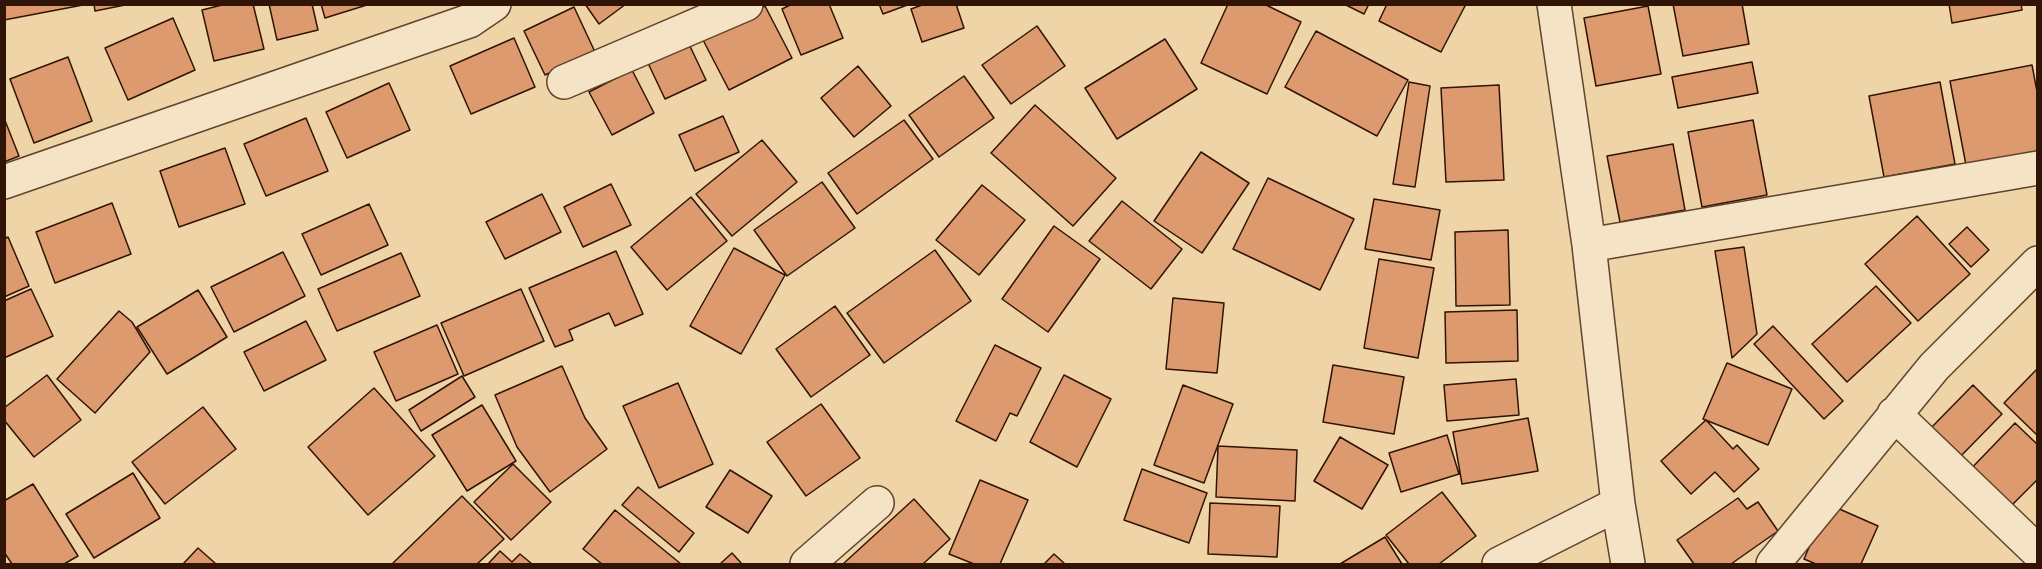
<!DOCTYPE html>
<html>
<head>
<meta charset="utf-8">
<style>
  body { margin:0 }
  #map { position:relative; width:2042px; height:569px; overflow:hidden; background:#efd4a7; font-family:"IM FELL Double Pica",serif }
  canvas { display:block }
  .frame { position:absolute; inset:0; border:6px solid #301405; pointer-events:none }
</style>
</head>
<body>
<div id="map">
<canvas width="2042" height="569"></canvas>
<div class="frame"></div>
</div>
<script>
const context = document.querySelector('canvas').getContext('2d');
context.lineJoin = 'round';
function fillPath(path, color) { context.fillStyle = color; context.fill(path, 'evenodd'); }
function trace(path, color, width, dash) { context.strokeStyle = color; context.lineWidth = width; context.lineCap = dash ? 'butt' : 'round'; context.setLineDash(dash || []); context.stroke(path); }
const building = new Path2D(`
  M4,4H83V5L4,20Z
  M94,4H130L95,11Z
  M226,4H253L264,49L214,61L202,10Z
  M269,4H312L318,30L277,40Z
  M321,4H370L325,18Z
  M585,4H626L599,24Z
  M792,4H829L843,38L801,55L782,9Z
  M879,4H910L883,14Z
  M925,4H956L964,28L922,42L911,9Z
  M1228,4H1264L1301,22L1267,94L1201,63Z
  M1344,4H1369L1364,14Z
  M1387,4H1462L1465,6L1441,52L1379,21Z
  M1673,4H1742L1749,44L1683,56Z
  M1949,4H2021L2022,10L1952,23Z
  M765,6L792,58L729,90L702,38Z
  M1648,6L1661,74L1596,86L1584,18Z
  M574,7L595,52L545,75L524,31Z
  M173,18L195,70L128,100L105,48Z
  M1037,26L1065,66L1011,104L982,65Z
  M1316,31L1408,80L1377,136L1285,87Z
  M514,38L535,87L471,114L450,66Z
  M1165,39L1197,89L1117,139L1085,88Z
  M688,42L706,80L665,99L647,61Z
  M68,57L92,121L34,143L10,79Z
  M1752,62L1758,93L1678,108L1672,77Z
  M2032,65L2038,97V151L1966,165L1950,81Z
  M858,66L891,106L854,137L821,98Z
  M632,70L654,113L612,135L589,92Z
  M964,76L994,118L939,157L909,115Z
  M1409,82L1430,86L1415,187L1393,184Z
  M1940,82L1955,164L1884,177L1869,96Z
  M389,83L410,130L347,158L326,112Z
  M1499,85L1504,180L1446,182L1441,88Z
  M1035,105L1116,178L1073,226L991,153Z
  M723,116L739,152L695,171L679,135Z
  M4,118L19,156L4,162Z
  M306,118L328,171L266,196L244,144Z
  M904,120L933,159L857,214L828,173Z
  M1753,120L1767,195L1702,207L1688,132Z
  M762,140L797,182L732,236L696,194Z
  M1673,144L1685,210L1620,222L1607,156Z
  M225,148L245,204L179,227L160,171Z
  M1201,152L1249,183L1202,253L1154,221Z
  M1268,178L1354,219L1320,290L1233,249Z
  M822,182L855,228L787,276L754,230Z
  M611,184L631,225L583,247L564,207Z
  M982,185L1025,220L979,275L936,240Z
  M542,194L561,232L505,259L486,222Z
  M691,197L727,241L667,290L631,247Z
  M1374,199L1440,210L1431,260L1365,249Z
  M1122,201L1182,249L1151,289L1089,241Z
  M112,203L131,254L55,283L36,232Z
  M369,204L388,245L321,275L302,234Z
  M1917,216L1970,274L1918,321L1865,264Z
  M1054,226L1100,259L1048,332L1002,299Z
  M1967,227L1989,250L1971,267L1949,244Z
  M1508,230L1510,305L1456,306L1455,232Z
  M8,237L29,286L4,297V239Z
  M1744,247L1757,334L1732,358L1715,251Z
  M734,248L785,275L741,354L690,326Z
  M935,250L971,301L884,363L847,313Z
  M616,251L643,314L615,326L609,313L569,330L573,340L555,347L529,288Z
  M283,252L305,296L234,332L211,287Z
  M401,253L420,296L337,331L318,289Z
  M1379,259L1434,268L1418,358L1364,348Z
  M1876,286L1911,323L1847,382L1812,344Z
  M31,289L53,336L4,358V301Z
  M521,289L544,341L464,376L441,323Z
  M198,290L227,337L167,374L137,327Z
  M1173,298L1224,303L1217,373L1166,369Z
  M835,306L870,355L811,397L776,349Z
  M1517,310L1518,361L1446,363L1445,312Z
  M119,311L132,322L150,352L95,413L57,379Z
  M306,321L326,360L264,391L244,352Z
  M437,325L458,374L396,401L374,352Z
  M1773,326L1843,401L1824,419L1754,344Z
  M995,345L1041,368L1017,416L1010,413L996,441L956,421Z
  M1727,363L1792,389L1768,445L1703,419Z
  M1333,365L1404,377L1394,434L1323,422Z
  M562,366L585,418L607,449L550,492L517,447L495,395Z
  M2038,368V436L2004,403Z
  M47,375L81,420L34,457L4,420V408Z
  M1064,375L1111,399L1077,467L1030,442Z
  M462,376L475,397L421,431L409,410Z
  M1516,379L1519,415L1447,421L1444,385Z
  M678,383L713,464L659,488L623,406Z
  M1183,385L1233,404L1204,483L1154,465Z
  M1973,385L2002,414L1956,461L1927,432Z
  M374,388L435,456L368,515L308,447Z
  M821,404L860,458L806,496L767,442Z
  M482,405L516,461L467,491L432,435Z
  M203,407L236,449L165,504L132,462Z
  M1528,418L1538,471L1462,484L1453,432Z
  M1706,420L1733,449L1737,445L1759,469L1734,492L1715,472L1691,494L1661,461Z
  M2015,423L2038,445V479L2004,513L1964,476Z
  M1447,435L1459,474L1401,492L1389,453Z
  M1340,437L1388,465L1362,509L1314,481Z
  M1218,446L1297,450L1295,501L1216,497Z
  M513,464L551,502L511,540L474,502Z
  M1142,469L1207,493L1189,543L1124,520Z
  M730,470L772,496L748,533L706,507Z
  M133,473L160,518L94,558L66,514Z
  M980,480L1028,500L1000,564H974L949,554Z
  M33,484L78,556L64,564H12L4,552V501Z
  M638,487L694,533L679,552L622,505Z
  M1442,492L1476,536L1439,564H1409L1386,535Z
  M462,496L504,539L477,564H394L393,563Z
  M1738,498L1747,509L1758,502L1778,531L1731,564H1694L1677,540Z
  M914,499L950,539L923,564H843Z
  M1210,503L1280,506L1277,557L1208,554Z
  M1828,504L1878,526L1861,564H1816L1804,559Z
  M615,510L681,564H602L583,549Z
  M1385,537L1402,564H1340Z
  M198,548L216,564H183Z
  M500,551L512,562L520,554L532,564H488Z
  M732,553L742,564H720Z
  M1054,554L1065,564H1044Z`);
const street = new Path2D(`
  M1554,4L1589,245L1618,504L1628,564
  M564,82L746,4
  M4,182L469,21L494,4
  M1589,245L2038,168
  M1894,414L2038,552
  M807,564L877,503
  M1499,564L1618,504
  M1773,564L1934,367L2038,263`);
fillPath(building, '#de9a6f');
trace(building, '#301405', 1.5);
trace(street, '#60442e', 36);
trace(street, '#f5e3c6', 33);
</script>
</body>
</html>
